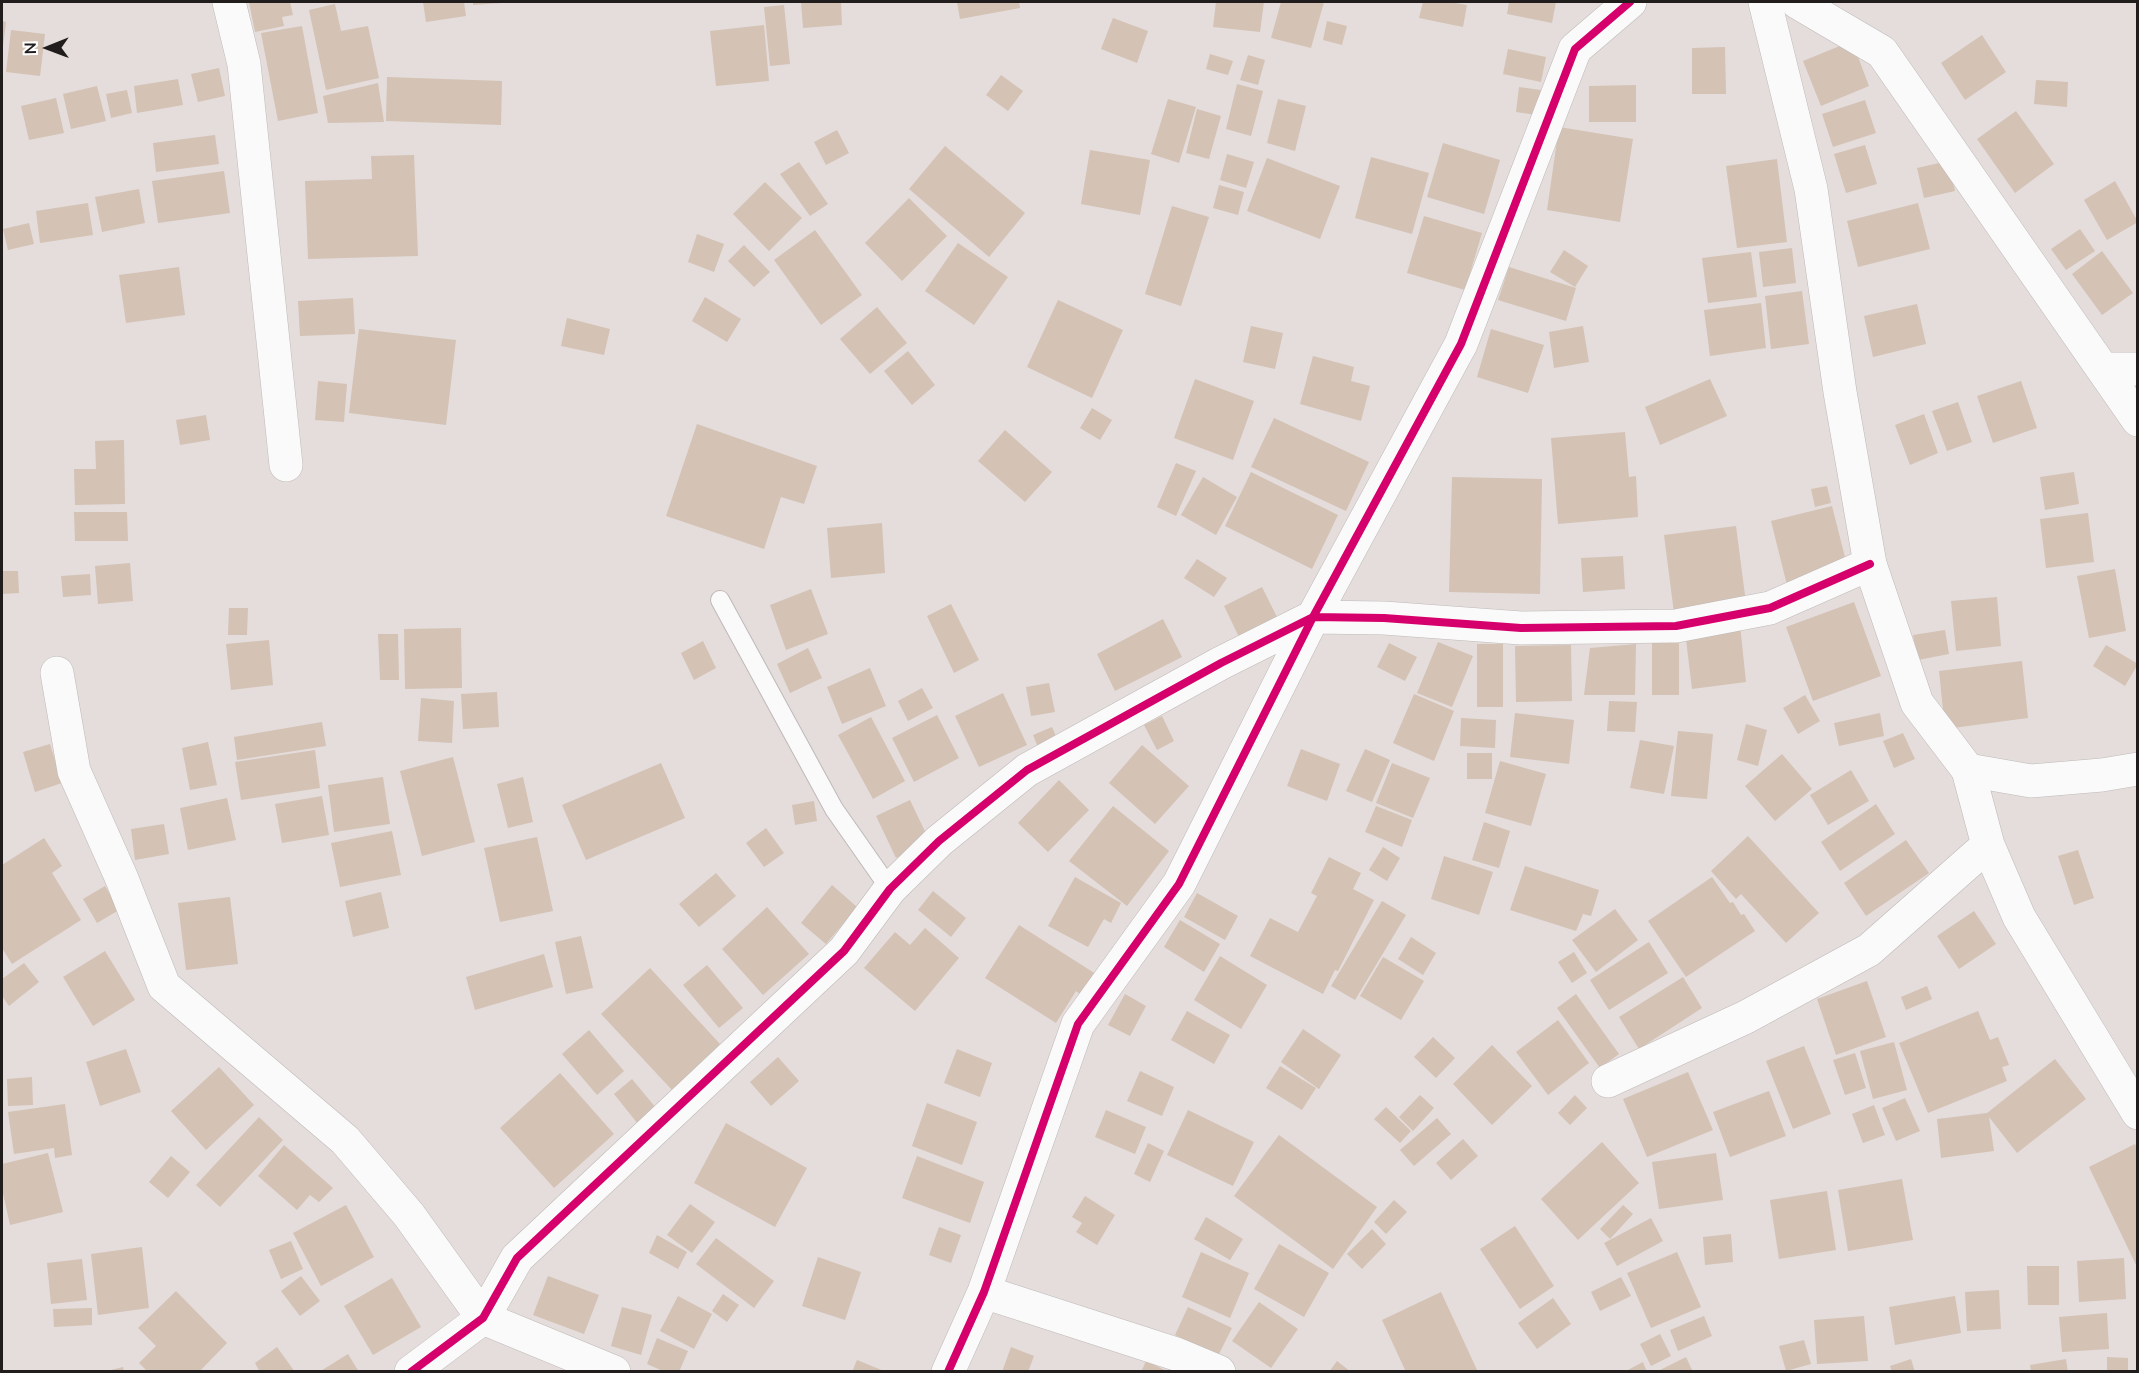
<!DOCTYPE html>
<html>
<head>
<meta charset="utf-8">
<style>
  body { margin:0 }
  #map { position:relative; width:2139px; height:1373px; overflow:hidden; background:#e4dddc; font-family:Mulish,sans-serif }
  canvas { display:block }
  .frame { position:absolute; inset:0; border:3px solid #211d1c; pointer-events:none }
  .north { position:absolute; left:18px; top:18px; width:60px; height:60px; -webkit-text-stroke:4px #fff; paint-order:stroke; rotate:269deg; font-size:16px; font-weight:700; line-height:24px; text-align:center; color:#211d1c }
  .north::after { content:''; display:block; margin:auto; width:21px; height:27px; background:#211d1c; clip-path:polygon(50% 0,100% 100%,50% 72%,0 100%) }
</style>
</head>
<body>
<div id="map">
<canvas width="2139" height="1373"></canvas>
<div class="frame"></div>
<div class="north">N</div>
</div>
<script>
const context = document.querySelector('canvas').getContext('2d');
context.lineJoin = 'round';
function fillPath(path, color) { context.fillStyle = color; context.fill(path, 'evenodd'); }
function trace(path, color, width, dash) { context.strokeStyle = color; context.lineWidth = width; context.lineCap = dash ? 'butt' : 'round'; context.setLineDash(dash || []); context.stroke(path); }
const building = new Path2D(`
  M249,2H290L293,15L282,17L284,26L255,32Z
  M423,2H464L466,16L426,22Z
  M473,2H502V3L473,5Z
  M801,2H841L842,25L803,28Z
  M957,2H1019L1020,8L960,19Z
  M1216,2H1264L1260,32L1213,27Z
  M1281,2H1324L1311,48L1271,38Z
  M1423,2H1449L1467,5L1463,27L1419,18Z
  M1509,2H1556L1552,23L1507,14Z
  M335,4L341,31L368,26L379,78L326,90L309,10Z
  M784,5L790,64L770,66L764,7Z
  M1113,18L1148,31L1137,63L1101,49Z
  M2,21L6,22L3,47H2Z
  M1327,21L1347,26L1342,45L1323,40Z
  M764,25L769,81L716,86L710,31Z
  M302,26L318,113L278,121L261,33Z
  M11,30L45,34L40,76L6,72Z
  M1982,35L2006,72L1965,100L1941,63Z
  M1852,41L1869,86L1821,106L1803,61Z
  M1725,47L1726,94H1692V48Z
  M1508,49L1546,57L1541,82L1503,74Z
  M1210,54L1233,61L1228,75L1206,69Z
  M1248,55L1265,60L1258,85L1240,80Z
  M219,68L225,96L198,102L191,74Z
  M1001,75L1023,91L1008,111L986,95Z
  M387,77L502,81L501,125L386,121Z
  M178,79L183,105L137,113L134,86Z
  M2036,80L2068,82L2067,107L2034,104Z
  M378,83L384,122L328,123L323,96Z
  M1237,84L1263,91L1251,136L1226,129Z
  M1636,85V122H1589V86Z
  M97,86L106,121L71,129L63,94Z
  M1519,87L1541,90L1537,115L1516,112Z
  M127,90L132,113L111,118L106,94Z
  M56,98L64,133L29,140L21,106Z
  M1168,99L1196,107L1179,163L1151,154Z
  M1278,99L1306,106L1295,151L1267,143Z
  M1865,100L1876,133L1833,147L1822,114Z
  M1197,109L1221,116L1209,159L1186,153Z
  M2016,111L2054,164L2015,193L1977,139Z
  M1559,127L1633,139L1620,222L1547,210Z
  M837,130L849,153L826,165L814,142Z
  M215,135L219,164L156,172L153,143Z
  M1443,143L1500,160L1484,214L1427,197Z
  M1865,145L1877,184L1846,193L1834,154Z
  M945,146L1025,213L989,257L909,189Z
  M1090,150L1150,160L1140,215L1081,204Z
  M1227,154L1254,162L1246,188L1220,180Z
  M414,155L418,256L308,259L305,181L372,179L371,156Z
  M1371,157L1429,173L1412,234L1355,218Z
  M1267,158L1340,186L1320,239L1247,211Z
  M1777,159L1787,242L1737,248L1726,166Z
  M1948,161L1955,191L1924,198L1917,168Z
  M799,162L828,204L810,216L780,174Z
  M224,171L230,213L158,223L152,181Z
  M2115,181L2138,222L2107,240L2084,200Z
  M765,182L802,218L769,251L733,214Z
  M1219,185L1244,192L1238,215L1213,208Z
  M139,189L145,223L102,232L95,197Z
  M909,198L947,236L902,281L865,243Z
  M88,203L93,235L40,243L36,211Z
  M1918,203L1930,249L1858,267L1847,221Z
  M1172,206L1209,217L1181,306L1145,294Z
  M1424,216L1482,233L1465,290L1407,273Z
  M29,223L34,244L8,250L3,229Z
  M2080,229L2095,251L2066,270L2051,249Z
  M815,230L862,295L821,325L774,260Z
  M697,234L724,244L714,272L688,262Z
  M958,243L1008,277L974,325L925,291Z
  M744,245L770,272L754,287L728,261Z
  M1792,248L1796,283L1763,287L1759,252Z
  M1564,250L1588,266L1575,287L1550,272Z
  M2102,251L2133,293L2102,315L2072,274Z
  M1751,252L1757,297L1708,303L1702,258Z
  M179,267L185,315L126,323L119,275Z
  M1509,267L1576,288L1566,321L1498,300Z
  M1802,291L1809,344L1771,349L1765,296Z
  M705,297L741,319L727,342L692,321Z
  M353,298L355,334L300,336L298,301Z
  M1058,300L1123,330L1092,398L1027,367Z
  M1761,303L1766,348L1710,356L1704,310Z
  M1917,304L1926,344L1873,357L1864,316Z
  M877,307L907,343L870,374L840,339Z
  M567,318L610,329L604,355L561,346Z
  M1251,326L1283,333L1275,369L1243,362Z
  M1583,326L1589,362L1554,368L1549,332Z
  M359,329L456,340L446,425L349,413Z
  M1491,329L1544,345L1528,393L1477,377Z
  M908,351L935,385L912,405L884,371Z
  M1313,356L1354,367L1351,381L1370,386L1361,421L1300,404Z
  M1195,379L1254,401L1233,460L1174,438Z
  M1710,379L1727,416L1660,445L1645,407Z
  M318,381L347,384L344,422L315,420Z
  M2021,381L2037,428L1993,443L1977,396Z
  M1958,402L1972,442L1947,451L1932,411Z
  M1092,408L1112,420L1100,440L1080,428Z
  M1924,414L1938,453L1910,465L1895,425Z
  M206,415L210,440L180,445L176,420Z
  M1274,418L1369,462L1346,511L1251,467Z
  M697,424L817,466L804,504L781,497L764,549L666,516Z
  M1005,430L1052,472L1025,502L978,461Z
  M1625,432L1629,477L1636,476L1638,517L1558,524L1551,438Z
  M124,440L125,504L75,505L74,469H96L95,441Z
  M1176,463L1196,471L1176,516L1157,507Z
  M1251,472L1338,515L1312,569L1225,526Z
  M2074,472L2079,504L2045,510L2040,477Z
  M1203,477L1237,497L1216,535L1181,515Z
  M1452,477L1542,479L1540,594L1449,592Z
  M1827,486L1831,503L1815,507L1811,489Z
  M1832,506L1849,573L1788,589L1771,521Z
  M74,512H127L128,541H75Z
  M2088,513L2094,562L2046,568L2040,519Z
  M882,523L885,573L831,578L827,528Z
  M1736,526L1746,603L1674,613L1664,535Z
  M1623,556L1625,589L1583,592L1581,558Z
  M1197,559L1227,578L1214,597L1184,578Z
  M130,563L133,601L98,604L95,566Z
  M2115,569L2126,631L2089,638L2077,576Z
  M2,571H18L19,593L2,594Z
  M90,574L91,595L63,597L61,576Z
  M1262,587L1278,619L1239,637L1224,606Z
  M811,589L828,634L786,650L770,605Z
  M1997,597L2001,646L1956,651L1951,601Z
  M1854,602L1881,676L1813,701L1786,627Z
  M951,604L979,660L954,673L927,616Z
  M229,608H248L247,635H228Z
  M1163,619L1182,657L1115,691L1097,654Z
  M1740,625L1746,682L1692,689L1685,631Z
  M461,628L462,688L405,689L404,629Z
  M1945,630L1949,654L1918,660L1913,635Z
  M378,634H398L399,680H380Z
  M269,640L273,685L231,690L226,644Z
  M703,641L716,668L694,680L681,653Z
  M1438,642L1473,656L1452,707L1417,693Z
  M1389,643L1417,657L1405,681L1377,667Z
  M1652,643H1679V695H1652Z
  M1477,644H1503V707H1477Z
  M1636,644L1635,695H1584L1590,648Z
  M1571,645L1572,701L1516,702L1515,646Z
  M2106,645L2138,664L2125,686L2093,666Z
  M808,648L822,678L790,693L777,664Z
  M2022,661L2028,718L1945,729L1939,671Z
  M870,668L886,706L842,724L827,687Z
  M1049,683L1055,712L1031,716L1026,687Z
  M922,688L933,708L908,721L898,701Z
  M497,692L499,727L463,729L461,694Z
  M1003,693L1027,745L979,767L955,716Z
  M1414,694L1454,711L1434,761L1393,743Z
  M1805,695L1820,721L1798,734L1783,708Z
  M421,698L454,701L452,743L418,741Z
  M1609,701L1637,702L1635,732L1607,731Z
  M1515,713L1574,720L1569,764L1510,757Z
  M1880,713L1884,736L1839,746L1834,723Z
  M937,715L959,758L914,782L892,738Z
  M1162,716L1174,741L1157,750L1144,725Z
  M871,717L905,781L873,799L838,735Z
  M1461,718L1496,720L1495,748L1460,746Z
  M322,722L326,746L237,760L234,737Z
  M1746,724L1767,730L1758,766L1737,760Z
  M1052,727L1059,743L1040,752L1033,735Z
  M1678,731L1713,734L1707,799L1671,796Z
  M1903,733L1915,759L1894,768L1883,741Z
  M1640,740L1674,746L1664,794L1630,788Z
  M208,742L217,785L190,790L182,748Z
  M50,744L62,783L35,792L23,752Z
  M1142,745L1189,786L1155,824L1109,783Z
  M1301,749L1340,764L1327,801L1287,786Z
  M1365,749L1390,760L1372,802L1346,791Z
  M315,750L320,788L241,800L235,762Z
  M1467,753H1492V779H1467Z
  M1782,754L1812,789L1775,821L1745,786Z
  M453,757L475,842L422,856L400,771Z
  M1500,761L1546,774L1531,826L1485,813Z
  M661,763L685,818L586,860L562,805Z
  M1392,763L1430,778L1413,818L1376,803Z
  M1851,770L1869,801L1828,825L1810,795Z
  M383,777L390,824L334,832L328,785Z
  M523,777L533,822L508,828L497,784Z
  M1059,780L1089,810L1048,852L1018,823Z
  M322,796L329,835L282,843L275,804Z
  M227,798L236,840L188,850L180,808Z
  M910,800L930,842L896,858L876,816Z
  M814,801L817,821L795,825L792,805Z
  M1876,804L1895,834L1840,871L1821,842Z
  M1113,806L1169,851L1127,906L1069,861Z
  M1376,806L1412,820L1402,847L1365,832Z
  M1484,822L1510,831L1499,868L1472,860Z
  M164,824L169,854L135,860L131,829Z
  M766,828L784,853L764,867L746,843Z
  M392,831L401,875L340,887L331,843Z
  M1748,836L1819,913L1786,943L1741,894L1736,899L1711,871Z
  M537,837L553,911L500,922L484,848Z
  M44,838L62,866L52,873L81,920L12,964L2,948V865Z
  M1906,840L1929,873L1866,916L1844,883Z
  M1383,847L1400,858L1387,881L1369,870Z
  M2078,850L2094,898L2074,905L2058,856Z
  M1444,856L1493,872L1479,915L1431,899Z
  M1329,857L1361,873L1353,889L1374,900L1338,971L1335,970L1323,994L1250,956L1270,918L1298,932L1317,896L1311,893Z
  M1525,866L1599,890L1591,916L1583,914L1576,931L1510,910Z
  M716,873L736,896L699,927L679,904Z
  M1075,877L1121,903L1111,923L1104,919L1088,947L1048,926Z
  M1712,877L1730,903L1733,902L1741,915L1744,914L1755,931L1686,977L1648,921Z
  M832,885L857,907L826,944L801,923Z
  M105,886L119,910L97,923L83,899Z
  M933,891L966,918L951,937L918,910Z
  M381,892L389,928L353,937L345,901Z
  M1197,893L1238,916L1225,940L1184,917Z
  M230,897L238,964L186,970L178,903Z
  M1382,901L1406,915L1355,1000L1331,986Z
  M767,907L809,954L763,995L722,949Z
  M1615,909L1638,940L1596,972L1572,940Z
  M1974,911L1996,944L1959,969L1937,936Z
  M1180,920L1220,944L1204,972L1164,947Z
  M1019,925L1099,976L1085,998L1076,991L1056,1023L985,978Z
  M925,928L959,958L915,1011L864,968L895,932L910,945Z
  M581,936L593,988L566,994L555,942Z
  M1411,937L1436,953L1423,975L1398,959Z
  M1649,942L1668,973L1609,1010L1590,980Z
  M105,951L135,1000L93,1026L63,977Z
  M1574,952L1587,973L1572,983L1558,962Z
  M544,954L553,987L475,1010L466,977Z
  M1220,956L1267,985L1241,1029L1194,1000Z
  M1383,957L1424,981L1401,1020L1360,996Z
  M24,963L39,982L9,1006L2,996V979Z
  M707,965L743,1008L719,1028L683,985Z
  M650,968L720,1044L672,1090L601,1014Z
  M1683,977L1702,1008L1639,1049L1619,1017Z
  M1867,981L1886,1037L1836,1055L1817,999Z
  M1927,986L1932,999L1906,1010L1901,997Z
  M1125,994L1146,1006L1130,1036L1108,1025Z
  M1576,994L1619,1054L1600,1068L1557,1008Z
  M1187,1011L1230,1035L1214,1064L1171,1040Z
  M1978,1011L1990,1040L1998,1037L2009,1065L2002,1067L2007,1081L1928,1113L1899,1043Z
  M1558,1020L1589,1063L1548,1095L1516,1052Z
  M1303,1029L1341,1055L1319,1089L1281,1062Z
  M589,1030L624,1071L597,1095L562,1054Z
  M1433,1037L1455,1058L1436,1078L1414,1057Z
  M1894,1042L1907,1090L1873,1099L1860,1051Z
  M1492,1045L1532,1086L1492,1125L1453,1084Z
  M1804,1046L1831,1114L1793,1129L1766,1061Z
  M126,1049L141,1092L100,1106L86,1062Z
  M957,1049L992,1063L980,1097L944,1083Z
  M1855,1053L1866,1088L1845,1095L1833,1060Z
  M778,1057L799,1081L771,1106L750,1082Z
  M2055,1059L2086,1099L2017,1153L1989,1117L1994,1151L1941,1158L1937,1119L1987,1113Z
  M1280,1066L1316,1088L1302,1110L1266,1088Z
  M219,1067L254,1105L206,1150L171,1111Z
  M1140,1071L1174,1087L1162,1116L1127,1101Z
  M1688,1072L1713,1130L1647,1157L1623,1099Z
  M560,1073L614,1134L554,1188L500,1128Z
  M32,1077L33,1105L8,1106L7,1079Z
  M632,1079L656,1108L638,1124L614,1094Z
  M1769,1091L1786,1136L1730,1157L1713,1112Z
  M1420,1095L1434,1108L1413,1131L1399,1117Z
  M1575,1095L1587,1108L1570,1125L1558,1113Z
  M1905,1098L1920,1131L1896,1141L1882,1108Z
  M927,1103L977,1122L962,1165L912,1146Z
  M65,1104L72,1155L55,1158L54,1148L14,1154L8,1112Z
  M1874,1105L1885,1135L1863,1143L1852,1114Z
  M1386,1107L1411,1131L1400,1143L1374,1119Z
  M1106,1110L1146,1127L1135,1154L1095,1137Z
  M1188,1110L1254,1142L1233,1186L1167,1155Z
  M259,1117L283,1140L220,1207L196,1185Z
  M1437,1118L1451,1134L1414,1166L1400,1150Z
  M726,1123L807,1168L775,1227L694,1183Z
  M1279,1135L1377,1207L1333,1269L1234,1196Z
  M1463,1139L1478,1156L1451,1180L1436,1163Z
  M1602,1142L1639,1183L1578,1240L1541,1199Z
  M1148,1143L1164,1151L1150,1182L1134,1174Z
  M2135,1144L2138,1150V1269L2089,1167Z
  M284,1145L333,1188L319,1202L310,1195L297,1210L258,1176Z
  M48,1153L63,1212L10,1225L2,1189V1164Z
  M1716,1153L1723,1200L1659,1209L1652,1162Z
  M171,1156L190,1172L168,1198L149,1182Z
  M917,1156L984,1182L970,1223L902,1198Z
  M1902,1179L1913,1240L1848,1251L1838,1190Z
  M1827,1191L1836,1250L1779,1259L1770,1200Z
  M1085,1196L1115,1215L1097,1245L1076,1232L1082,1223L1072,1217Z
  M1394,1200L1407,1212L1386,1234L1374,1222Z
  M690,1204L715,1222L692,1253L667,1235Z
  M346,1205L374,1257L321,1286L293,1233Z
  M1623,1205L1633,1214L1610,1239L1600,1229Z
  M1206,1217L1243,1239L1230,1260L1194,1239Z
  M1651,1218L1663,1241L1617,1266L1604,1243Z
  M1515,1226L1554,1286L1520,1309L1480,1249Z
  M939,1227L961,1235L951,1263L929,1255Z
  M1372,1229L1386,1244L1362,1269L1347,1254Z
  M1731,1234L1733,1262L1705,1265L1703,1237Z
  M657,1235L687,1252L678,1269L649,1253Z
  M716,1238L774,1281L754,1308L696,1264Z
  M291,1241L303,1269L281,1279L269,1250Z
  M1279,1244L1329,1273L1304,1317L1254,1289Z
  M142,1247L149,1308L98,1315L91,1254Z
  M1201,1252L1249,1273L1230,1318L1182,1297Z
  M1677,1252L1701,1307L1651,1328L1627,1273Z
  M818,1257L861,1272L845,1320L802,1306Z
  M2124,1258L2126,1299L2079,1302L2077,1261Z
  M82,1259L87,1300L51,1304L47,1263Z
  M2027,1266H2059V1305H2028Z
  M301,1276L320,1301L300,1316L281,1291Z
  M548,1276L599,1295L584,1334L533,1315Z
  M1621,1277L1631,1296L1600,1311L1591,1292Z
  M392,1278L421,1327L373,1355L344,1306Z
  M1999,1290L2001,1329L1967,1331L1965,1292Z
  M176,1291L227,1343L199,1372H148L139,1363L156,1346L138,1328Z
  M1441,1292L1478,1372H1406L1382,1320Z
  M723,1294L739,1305L727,1322L712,1311Z
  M678,1296L712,1314L694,1349L660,1331Z
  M1955,1296L1961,1333L1895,1345L1889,1307Z
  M1553,1298L1571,1324L1537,1349L1518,1323Z
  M1259,1302L1298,1329L1271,1368L1232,1341Z
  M622,1307L652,1315L641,1355L611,1346Z
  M1188,1307L1232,1328L1218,1356L1175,1335Z
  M92,1308V1325L54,1327L53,1309Z
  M2107,1313L2109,1349L2062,1352L2059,1317Z
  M1704,1316L1712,1336L1678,1351L1670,1330Z
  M1864,1316L1868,1361L1817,1364L1814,1320Z
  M1660,1334L1671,1356L1651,1366L1640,1344Z
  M657,1338L688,1351L679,1372H665L647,1364Z
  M1804,1340L1811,1364L1786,1371L1779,1346Z
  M277,1347L295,1372H260L255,1363Z
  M1011,1347L1034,1356L1028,1372H1002Z
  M348,1354L359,1372H319Z
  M1686,1357L1693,1372H1656Z
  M2107,1357L2128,1358V1372H2107Z
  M1911,1359L1915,1372H1892L1890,1366Z
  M2066,1359L2068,1372H2031L2030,1365Z
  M857,1360L884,1371V1372H852Z
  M1146,1361L1169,1372H1141Z
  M1337,1361L1351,1372H1329Z
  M1643,1362L1647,1372H1624Z
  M123,1367L124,1372H107V1371Z`);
const lane = new Path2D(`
  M720,600L834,809L890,889`);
const street = new Path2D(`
  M229,2L244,64L286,465
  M1797,2L1882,52L2138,420
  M2103,369H2138
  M57,673L74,771L122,879L164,986L345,1140L409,1215L483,1318L614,1372
  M1968,770L1988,845L2019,917L2138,1113
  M1608,1081L1746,1017L1869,950L1988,845
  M984,1292L1176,1354L1219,1372
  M411,1372L483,1318L517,1258L844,951L890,889L939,841L1027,770L1221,663L1313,617L1384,618L1521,628L1676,626L1770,608L1870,564
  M948,1372L984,1292L1078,1024L1179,884L1313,617L1461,344L1575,49L1630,2`);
const secondary = new Path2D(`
  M1765,2L1811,189L1840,392L1870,564L1917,703L1968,770L2031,781L2102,775L2138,769`);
const cycleway = new Path2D(`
  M411,1372L483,1318L517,1258L844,951L890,889L939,841L1027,770L1221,663L1313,617L1384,618L1521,628L1676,626L1770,608L1870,564
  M948,1372L984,1292L1078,1024L1179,884L1313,617L1461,344L1575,49L1630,2`);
fillPath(building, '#d4c2b4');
trace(lane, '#beb9b8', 20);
trace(street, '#beb9b8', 34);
trace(secondary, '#beb9b8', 34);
trace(lane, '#fbfafa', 18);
trace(street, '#fbfafa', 33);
trace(secondary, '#fbfafa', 33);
trace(cycleway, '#d6006c', 8);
</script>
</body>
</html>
